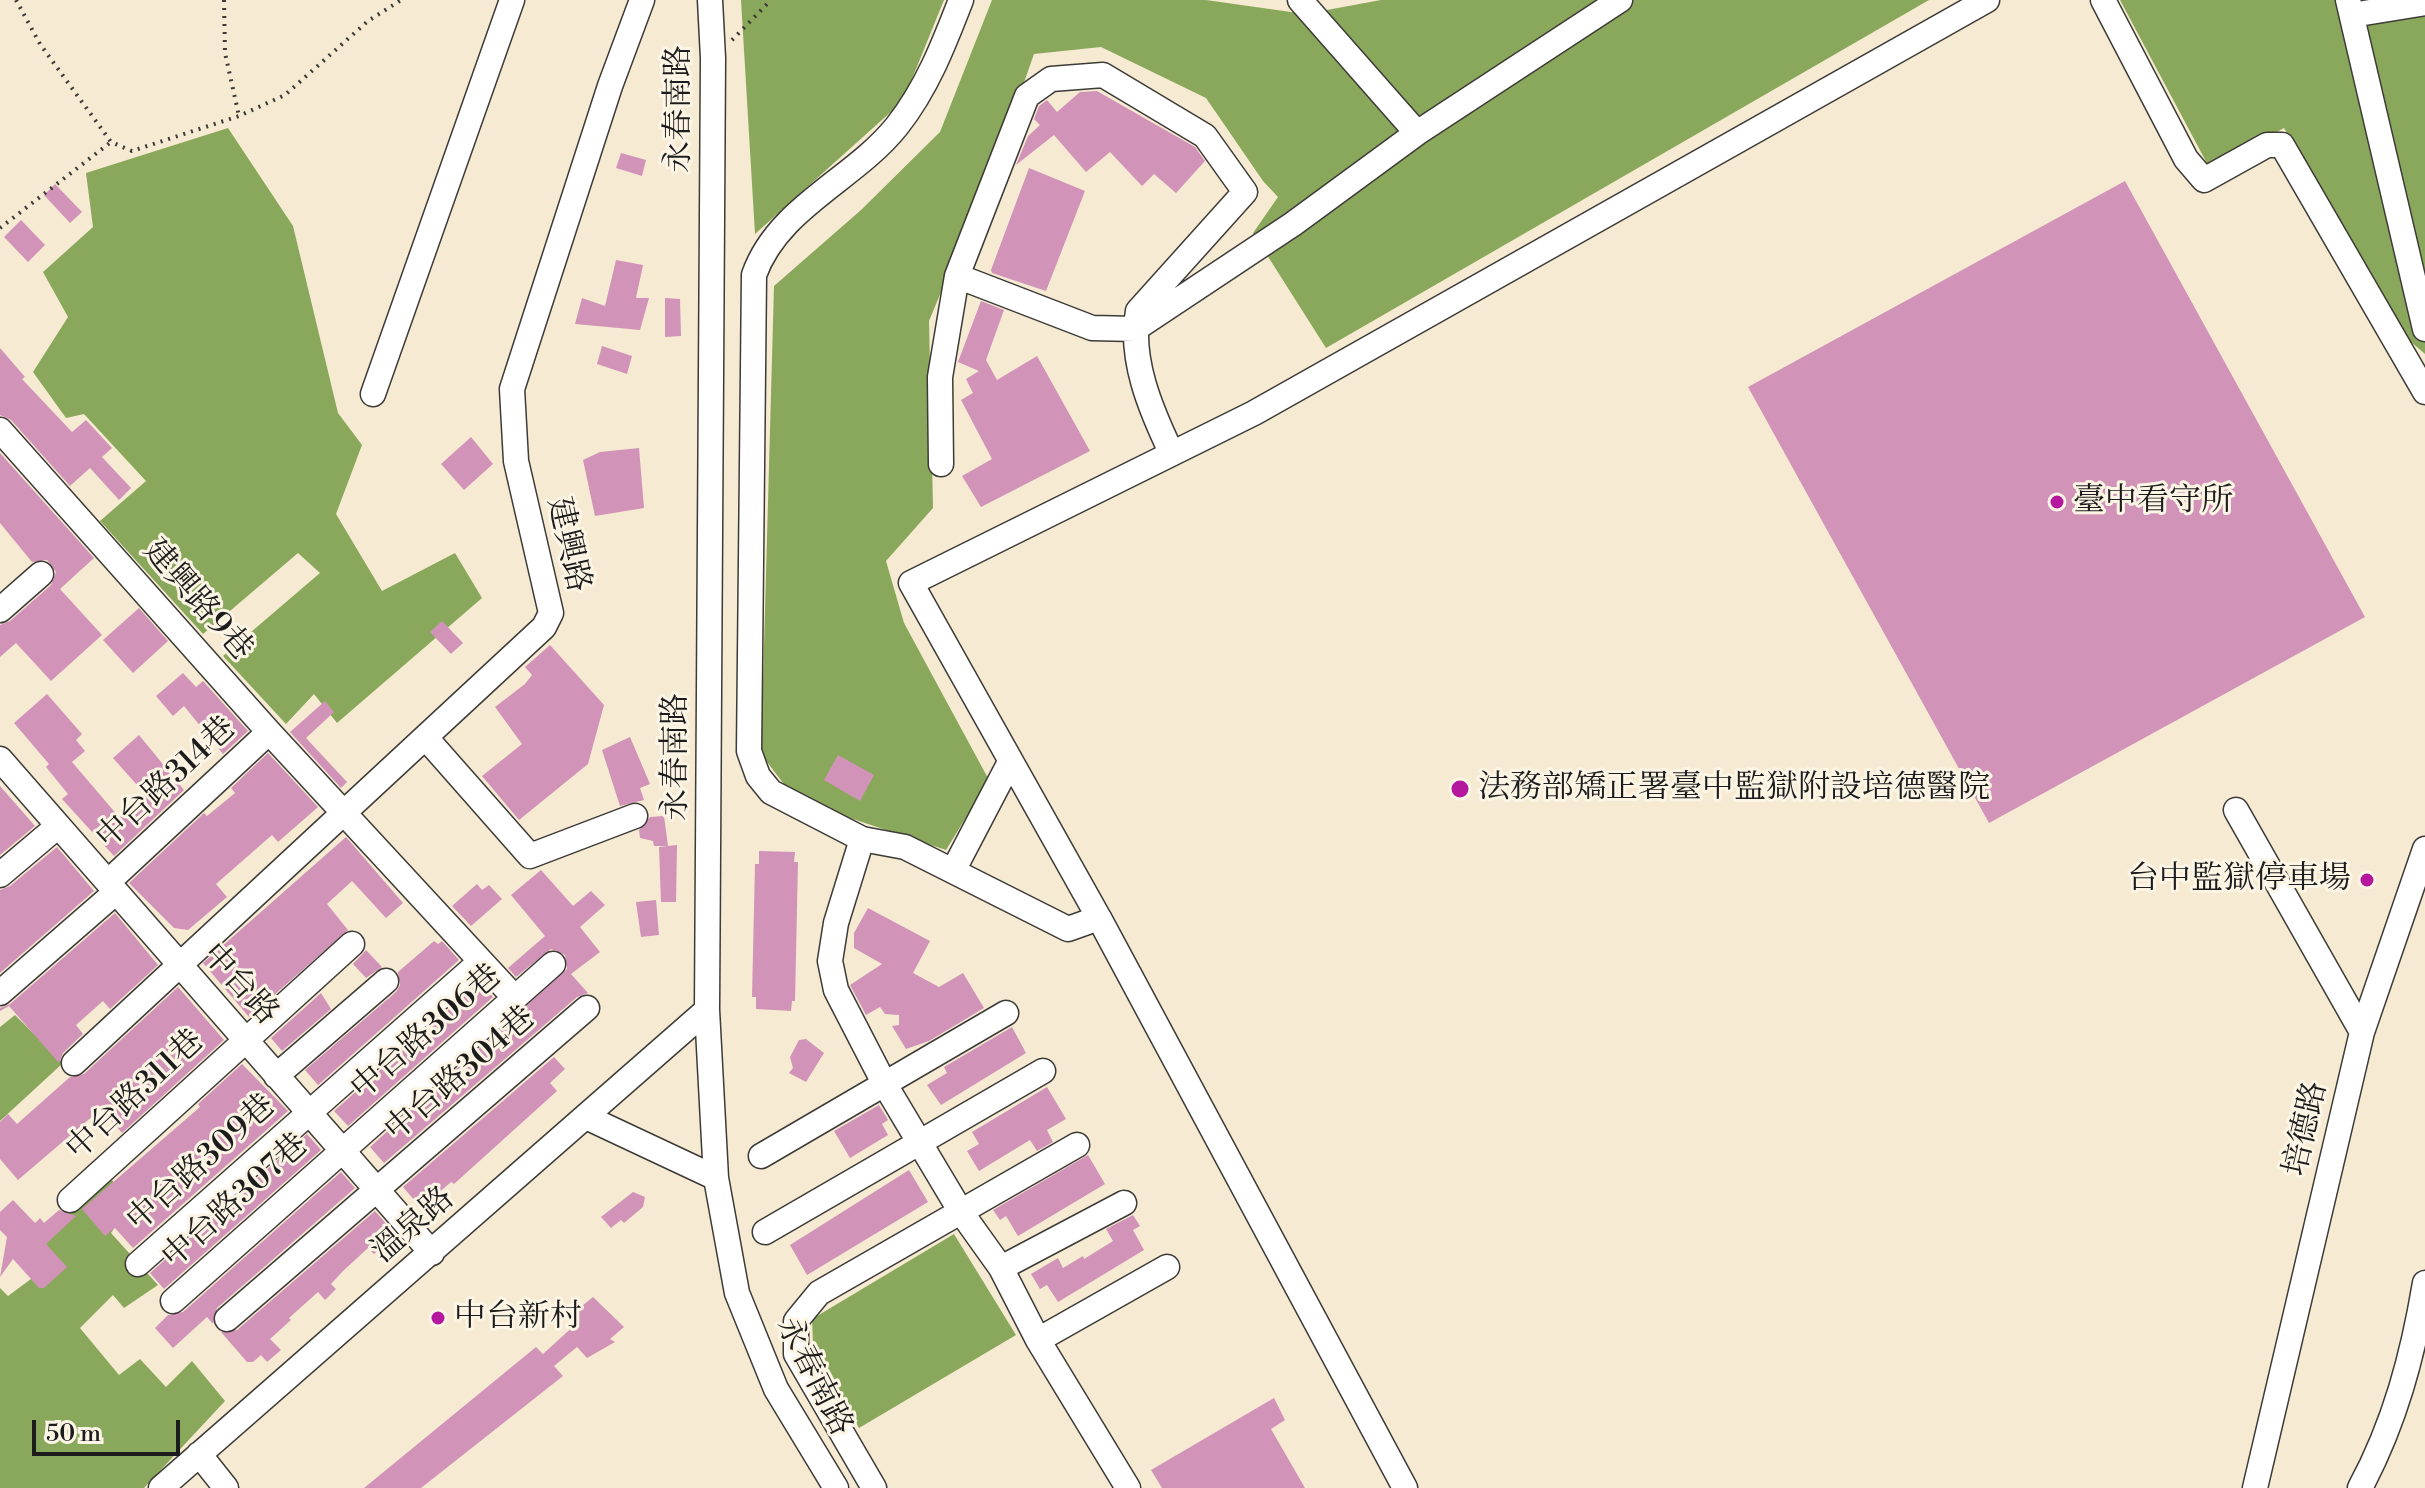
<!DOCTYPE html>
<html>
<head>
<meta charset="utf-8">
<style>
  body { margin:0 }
  #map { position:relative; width:2425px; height:1488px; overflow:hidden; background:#f6ead2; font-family:"Libre Bodoni",serif }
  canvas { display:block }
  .scale { position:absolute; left:32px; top:1420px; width:148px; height:36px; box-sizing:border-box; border:4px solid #1c1c1c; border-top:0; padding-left:10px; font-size:24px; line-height:28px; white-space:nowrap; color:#1c1c1c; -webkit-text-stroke:6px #fcf5e5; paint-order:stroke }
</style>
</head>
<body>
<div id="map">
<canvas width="2425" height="1488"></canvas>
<div class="scale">50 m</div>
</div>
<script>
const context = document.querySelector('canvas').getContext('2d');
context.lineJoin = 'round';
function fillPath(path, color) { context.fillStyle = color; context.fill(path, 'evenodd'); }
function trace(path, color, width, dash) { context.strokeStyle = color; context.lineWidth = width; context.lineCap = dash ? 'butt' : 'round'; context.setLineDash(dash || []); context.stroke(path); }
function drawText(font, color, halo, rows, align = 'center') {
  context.font = font + ' "Libre Bodoni","Noto Serif TC",serif'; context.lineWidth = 6; context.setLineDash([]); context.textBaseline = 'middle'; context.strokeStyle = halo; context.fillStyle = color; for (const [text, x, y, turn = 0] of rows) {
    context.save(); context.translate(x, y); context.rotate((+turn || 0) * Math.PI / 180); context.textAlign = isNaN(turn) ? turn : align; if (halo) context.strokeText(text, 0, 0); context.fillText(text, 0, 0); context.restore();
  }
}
const forest = new Path2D(`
  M741,0H944L903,101L755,234Z
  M992,0H1206L1305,14L1381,0H1929L1326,348L1253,233L1278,197L1263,181L1206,98L1101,47L1034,54L1002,145L929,321L933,508L886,561L904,623L989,780L946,850L796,800L761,754L774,286L861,210L940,132Z
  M2120,0H2425V354L2389,323L2284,128L2210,169Z
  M228,128L293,226L338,413L362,445L336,514L382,591L455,553L482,598L337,723L314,694L286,724L223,656L320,573L298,553L203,634L100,521L146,481L84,414L66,418L33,372L68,317L43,272L93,227L86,173Z
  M15,1015L63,1063L0,1121V1027Z
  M112,1180L130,1205L111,1233L158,1285L124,1308L113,1295L80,1328L119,1375L140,1359L166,1387L192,1361L225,1401L144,1488H0V1288L8,1296L58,1259L37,1233Z
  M954,1234L1016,1335L859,1428L813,1343L812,1319Z`);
const building = new Path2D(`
  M1097,91L1195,147L1205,161L1176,193L1154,174L1142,186L1110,152L1086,172L1054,135L1016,165L1028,136L1040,125L1034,119L1039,106L1047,100L1057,112L1080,92Z
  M621,153L646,160L642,176L616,168Z
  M1029,168L1085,191L1046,291L992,273L991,270Z
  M2125,181L2365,617L1989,823L1748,387Z
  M55,184L82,212L70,223L44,195Z
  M21,220L45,245L28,262L4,237Z
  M616,260L643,265L636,298H649L640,330L575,324L582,298L605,306Z
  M665,298L680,299L681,336L665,337Z
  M981,301L1004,310L986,360L997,380L1037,356L1090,451L981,507L962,476L992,459L961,400L973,393L966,379L979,371L958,362Z
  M602,346L632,356L627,374L597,364Z
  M0,348L25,377L22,379L72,432L86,420L112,448L102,457L131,488L119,500L90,468L70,486L11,420L0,415Z
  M471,437L493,464L464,490L441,464Z
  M639,448L644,508L595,516L583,460L600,452Z
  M0,453L94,558L60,589L102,635L51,681L16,643L0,657V625L10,621L51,585L56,572L47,560L32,562L0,523Z
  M139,608L168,641L133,673L103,640Z
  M442,621L463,643L451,654L430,632Z
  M550,645L604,705L588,764L519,820L482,776L522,744L495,707L525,684L532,675L525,667Z
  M183,673L196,687L203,681L248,731L223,754L184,706L173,716L156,696Z
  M47,694L82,734L76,740L85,751L72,762L119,817L145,794L113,758L139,735L184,790L114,856L62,799L68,794L46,767L49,764L14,723Z
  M325,701L334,712L306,738L347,782L341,788L290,732Z
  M630,737L650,784L640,788L644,800L620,806L602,750Z
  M268,753L318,807L278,842L272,835L216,884L227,897L188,930L174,928L129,883L204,813L207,816L235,793L231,788Z
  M838,755L874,775L860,801L824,780Z
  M0,786L35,826L0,855Z
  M664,816L668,846H654L653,841L640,838L639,830L650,817Z
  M346,837L403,903L386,918L352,881L327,904L348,930L249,1017L203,963Z
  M677,845L676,902H661L659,847Z
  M57,847L94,891L0,973V890L10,886Z
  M759,851L795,852L794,862H798L795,1001H792L791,1011L756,1009V997H752L755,864H759Z
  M541,870L573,906L591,891L605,905L580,927L600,952L571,974L588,993L577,997L384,1163L370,1147L567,969L565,955L551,949L516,977L508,968L545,936L511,895Z
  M477,884L482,890L489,885L502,899L471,926L452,906Z
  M656,900L659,935L641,937L636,902Z
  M868,908L930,941L913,973L939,987L963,973L984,1008L929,1041L906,1049L892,1026L899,1025V1015L885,1014L880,1007L866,1015L850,985L882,964L854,948V933Z
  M115,913L158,965L110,1009L103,1001L76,1025L83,1034L63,1053L59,1063L9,1006L0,1011V1008L10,1004Z
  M434,941L438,944L442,941L459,960L318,1085L305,1070L396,992L400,985L398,972Z
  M366,950L382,967L366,978L353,964Z
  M480,982L493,997L348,1126L334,1111Z
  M178,987L224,1040L122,1133L101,1109L18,1180L0,1159V1122L8,1114L17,1124L70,1077L84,1074Z
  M321,993L331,1009L282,1051L271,1038Z
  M1012,1027L1026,1053L941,1105L927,1085L947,1073L944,1067Z
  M806,1039L824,1053L806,1082L789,1073L793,1068L790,1057L799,1040Z
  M554,1057L565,1069L550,1083L557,1091L454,1184L451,1182L421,1208L403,1187Z
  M242,1064L288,1111L133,1248L115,1228L105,1236L82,1209L200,1107L198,1104Z
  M1047,1087L1066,1119L1047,1130L1053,1142L1037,1151L1030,1140L979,1171L967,1151L979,1144L972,1132Z
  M879,1105L888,1120L882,1124L888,1135L850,1158L834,1131Z
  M307,1134L321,1150L164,1289L150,1273Z
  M1088,1155L1105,1184L1018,1236L1006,1216L1000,1220L993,1210Z
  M909,1170L928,1202L807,1275L790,1245Z
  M341,1172L355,1188L217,1308L213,1324L207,1317L173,1348L155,1328L168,1315L183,1312Z
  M633,1192L645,1197L643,1207L624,1223L621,1220L611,1228L601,1217Z
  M13,1200L35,1223L40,1218L44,1223L59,1210L76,1216L46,1244L67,1267L44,1288H39L13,1259L0,1277L7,1237L0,1230V1212Z
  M375,1211L396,1235L374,1254L368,1248L343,1271L331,1284L336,1289L325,1300L318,1292L289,1318L291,1320L270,1339L281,1350L267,1362L261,1355L253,1362H247L221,1332L237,1330Z
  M1133,1215L1140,1226L1133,1230L1144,1250L1058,1302L1047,1285L1040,1289L1031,1274L1058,1258L1063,1268L1083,1256L1084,1259L1113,1241L1106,1229Z
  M593,1297L624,1327L610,1339L615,1342L587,1358L577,1347L554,1366L563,1376L421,1488H364L536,1347L543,1354L577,1323L571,1315Z
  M1274,1398L1285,1420L1271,1429L1305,1488H1162L1151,1470Z`);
const path = new Path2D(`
  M16,0L40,44L111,142L132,151L239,116L285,95L368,21L401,0
  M224,0L225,53L239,116
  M732,40L771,0
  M0,228L111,142`);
const minor = new Path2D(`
  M710,0L713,58L707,1010L716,1178L737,1293L776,1389L836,1488
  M961,0C944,44 927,88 897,126C854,180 778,207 754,275L749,751L758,776L771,792L862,839L905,847L1068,929L1099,918L1405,1488
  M1300,0L1417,133
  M2103,0L2186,159L2204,180L2267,145H2282L2425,392
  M2348,0L2425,329
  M2352,15L2425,3
  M957,276L1092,328L1135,329L1293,224L1417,133L1620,0
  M373,394L512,0
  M0,430L269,732L515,998
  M941,464L940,377L957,276L1027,96L1051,79L1103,75L1205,136L1245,192L1138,311C1129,359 1151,410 1171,452
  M0,610L41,574
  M426,738L530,856L635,816
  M0,759L432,1253
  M2236,810L2362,1032L2255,1488
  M862,839L836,923L830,961L836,990L884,1083L961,1212L1001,1268L1038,1340L1128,1488
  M953,871L1010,762
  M0,875L58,826
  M108,882L269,732
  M1099,918L911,583L1254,413L1987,0
  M0,993L116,892
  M2362,1032L2425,849
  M74,1063L544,627L551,613L516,461L512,389L610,86L642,0
  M276,1076L386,981
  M586,1117L716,1178
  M761,1156L1006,1013
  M70,1200L352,944
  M765,1232L1043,1071
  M138,1264L472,969
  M1001,1268L1124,1203
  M173,1301L553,964
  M227,1319L587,1008
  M1038,1340L1167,1267
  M199,1454L226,1488
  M161,1488L707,1010
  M874,1488L796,1354V1321L819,1293L1077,1145
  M2360,1488C2395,1423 2413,1355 2425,1283`);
const markers = [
  [2057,502,8,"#b5179e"],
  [1460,789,10,"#b5179e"],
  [2367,880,8,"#b5179e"],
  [438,1318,8,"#b5179e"]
];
const streetNames = [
  ["永春南路",680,109,-90],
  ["建興路",567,545,77],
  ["建興路9巷",197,601,49],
  ["永春南路",677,757,-90],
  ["中台路314巷",167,784,-43],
  ["中台路",239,985,48],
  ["中台路306巷",427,1033,-41],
  ["中台路304巷",461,1075,-41],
  ["中台路311巷",136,1096,-43],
  ["培德路",2307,1129,-77],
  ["中台路309巷",202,1164,-42],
  ["中台路307巷",236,1202,-42],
  ["溫泉路",414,1226,-41],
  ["永春南路",813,1377,63]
];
const poiNames = [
  ["臺中看守所",2073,502],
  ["法務部矯正署臺中監獄附設培德醫院",1478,789],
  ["台中監獄停車場",2351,880,"right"],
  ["中台新村",454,1318]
];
fillPath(forest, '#8aa85b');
fillPath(building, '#d293b8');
trace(minor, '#3d3b37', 27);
trace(path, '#3d3b37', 4, [2, 6]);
trace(minor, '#fff', 24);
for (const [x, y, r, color] of markers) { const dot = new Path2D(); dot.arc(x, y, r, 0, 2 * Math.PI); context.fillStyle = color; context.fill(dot); trace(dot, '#fcf5e5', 3); }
drawText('32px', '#1c1c1c', '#fcf5e5', streetNames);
drawText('32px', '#1c1c1c', '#fcf5e5', poiNames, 'left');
</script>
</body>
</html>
